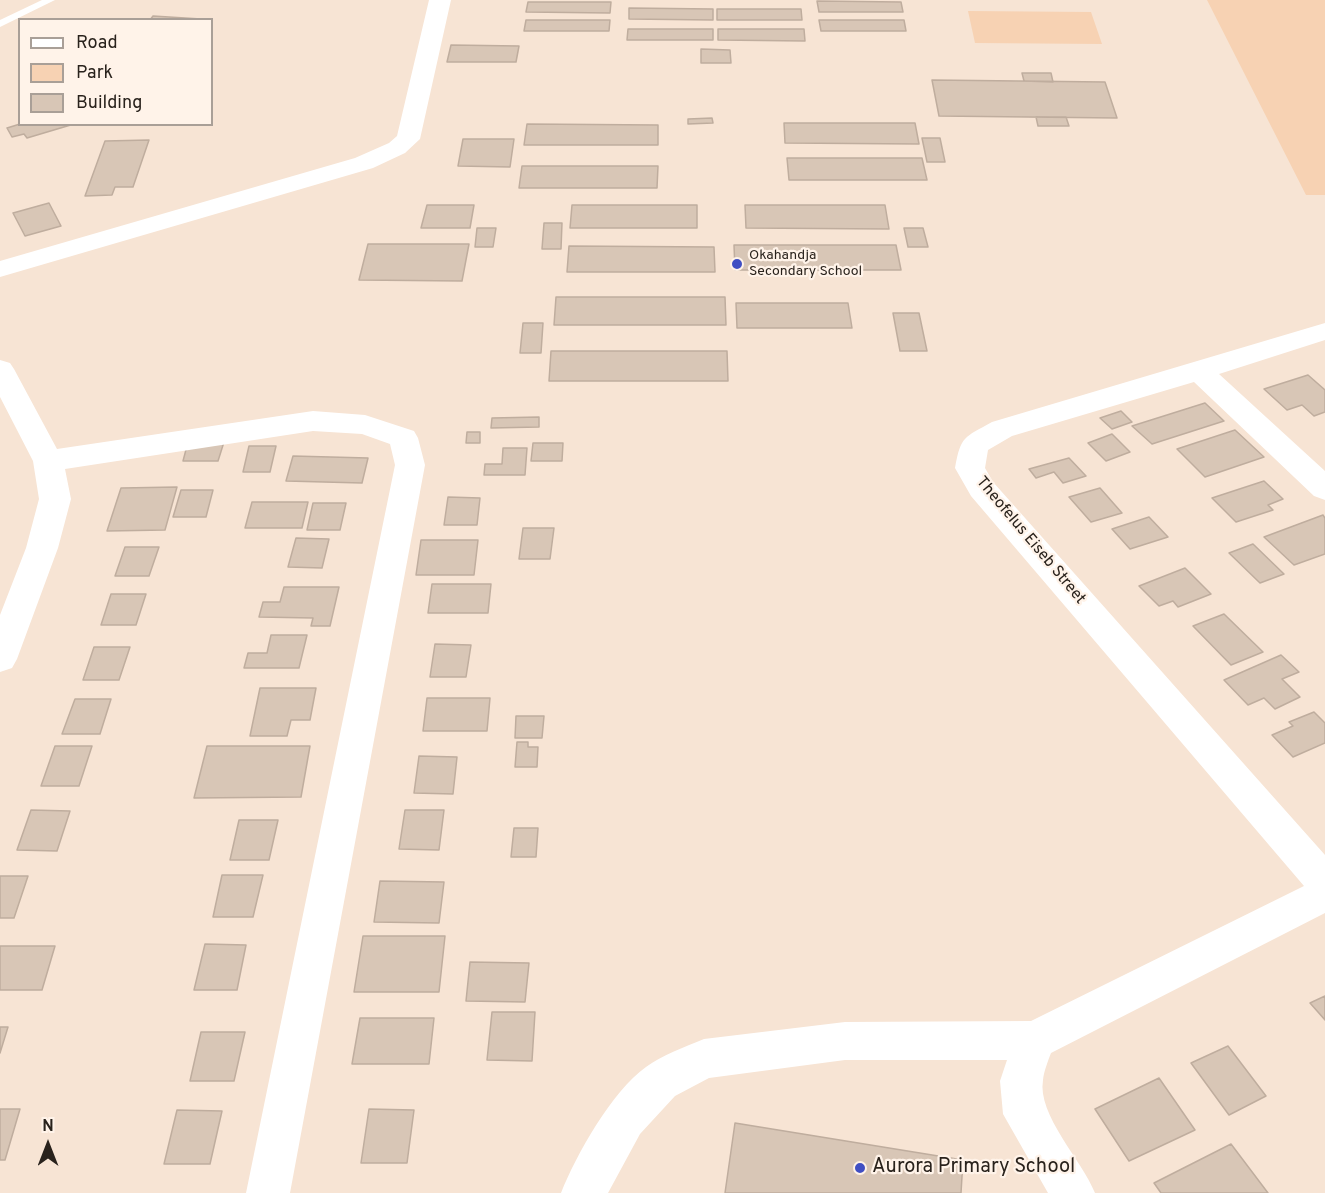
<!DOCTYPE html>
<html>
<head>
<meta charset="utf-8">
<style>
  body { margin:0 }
  #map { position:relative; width:1325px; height:1193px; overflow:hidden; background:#f7e4d4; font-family:Overpass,sans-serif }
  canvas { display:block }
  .legend { position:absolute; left:18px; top:18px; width:195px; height:108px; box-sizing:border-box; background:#fff3e9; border:2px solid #a99f97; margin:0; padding:8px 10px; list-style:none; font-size:18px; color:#29221c }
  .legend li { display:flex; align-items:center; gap:12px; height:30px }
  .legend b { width:30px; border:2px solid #a99f97 }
  .north { position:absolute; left:18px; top:1115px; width:60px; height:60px; -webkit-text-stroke:4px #fff3e9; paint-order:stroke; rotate:0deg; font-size:16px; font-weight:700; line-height:24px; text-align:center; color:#29221c }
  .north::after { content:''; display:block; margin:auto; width:21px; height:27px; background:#29221c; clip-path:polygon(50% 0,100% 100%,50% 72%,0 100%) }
</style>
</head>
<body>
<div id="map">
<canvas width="1325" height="1193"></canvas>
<ul class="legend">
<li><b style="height:8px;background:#fff"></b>Road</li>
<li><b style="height:16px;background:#f7d2b3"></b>Park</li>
<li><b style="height:16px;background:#d8c6b6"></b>Building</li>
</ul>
<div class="north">N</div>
</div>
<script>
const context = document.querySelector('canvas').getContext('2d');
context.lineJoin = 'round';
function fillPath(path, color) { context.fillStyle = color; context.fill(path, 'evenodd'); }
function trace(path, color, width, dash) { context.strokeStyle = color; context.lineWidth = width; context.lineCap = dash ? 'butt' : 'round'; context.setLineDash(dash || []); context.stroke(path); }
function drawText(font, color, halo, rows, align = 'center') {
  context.font = font + ' Overpass,sans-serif'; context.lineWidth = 4.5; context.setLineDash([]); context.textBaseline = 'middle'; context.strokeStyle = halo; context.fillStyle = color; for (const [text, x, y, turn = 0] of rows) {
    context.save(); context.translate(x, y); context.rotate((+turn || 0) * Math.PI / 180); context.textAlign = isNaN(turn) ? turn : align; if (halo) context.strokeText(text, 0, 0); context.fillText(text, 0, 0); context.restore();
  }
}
const green = new Path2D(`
  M1207,0H1325V195H1306Z
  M968,11L1091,12L1102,44L975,43Z`);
const building = new Path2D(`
  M817,1L901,2L903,12H819Z
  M528,2H611L610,13L526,12Z
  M629,8L713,9V20L629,19Z
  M717,9H801L802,20H717Z
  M153,16L201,19L150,20Z
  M526,20H610L609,31H524Z
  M819,20H904L906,31H821Z
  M628,29H713V40H627Z
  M718,29H804L805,41L718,40Z
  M451,45L519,46L516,62H447Z
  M701,49L730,50L731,63H701Z
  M1022,73H1051L1053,82L1024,81Z
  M932,80L1105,82L1117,118L939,116Z
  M1036,117H1066L1069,126H1038Z
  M712,118L713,123L688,124V119Z
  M784,123H915L919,144L785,143Z
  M20,124H74L27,138L24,134L12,137L7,128Z
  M527,124L658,125V145H524Z
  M922,138H940L945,162H927Z
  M463,139H514L510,167L458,166Z
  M149,140L133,187H115L112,195L85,196L105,141Z
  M787,158H922L927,180H789Z
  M522,166H658L657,188H519Z
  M49,203L61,226L25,236L13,213Z
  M427,205H474L470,228H421Z
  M572,205H697V228H570Z
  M745,205H885L889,229L746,228Z
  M544,223H562L561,249H542Z
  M477,228H496L493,247H475Z
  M904,228H923L928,247H908Z
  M368,244H469L462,281L359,280Z
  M734,245H896L901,270H735Z
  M569,246L714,247L715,272H567Z
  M556,297H725L726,325H554Z
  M736,303H848L852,328H737Z
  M893,313H919L927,351H900Z
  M523,323H543L541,353H520Z
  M551,351H727L728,381H549Z
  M1308,375L1325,390V412L1314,416L1302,405L1287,410L1264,389Z
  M1205,403L1224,421L1152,444L1132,426Z
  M1121,411L1132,422L1112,429L1100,418Z
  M539,417V427L491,428L492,418Z
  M1235,430L1264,457L1205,477L1177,449Z
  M467,432H480V443H466Z
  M1112,434L1130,452L1106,461L1088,443Z
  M188,442H224L218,461H183Z
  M533,443H563L562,461H531Z
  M249,446H276L270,472H243Z
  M503,448H527L525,475H484L485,464H502Z
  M293,456L368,458L362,483L286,481Z
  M1069,458L1086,476L1063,483L1054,472L1036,478L1029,469Z
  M1264,481L1283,499L1268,505L1273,510L1236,522L1212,498Z
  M177,487L165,530L107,531L121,488Z
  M1100,488L1122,513L1091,522L1069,497Z
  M181,490H213L206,517H173Z
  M448,497L480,498L477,525H444Z
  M252,502H308L302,528H245Z
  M313,503H346L340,530H307Z
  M1323,515L1325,518V554L1294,565L1264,537Z
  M1149,517L1168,537L1130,549L1112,529Z
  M523,528H554L550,559H519Z
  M296,538L329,539L322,568L288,567Z
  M421,540H478L474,575H416Z
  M1253,544L1284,574L1260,583L1229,553Z
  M125,547H159L149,576H115Z
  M1185,568L1211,594L1178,607L1173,601L1159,606L1139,586Z
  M432,584H491L488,613H428Z
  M284,587H339L330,626H311L313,618L259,617L263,602H280Z
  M111,594H146L136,625H101Z
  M1224,614L1263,652L1231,665L1193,626Z
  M271,635H307L299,668H244L248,653H267Z
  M435,644L471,645L466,677H430Z
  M94,647H130L119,680H83Z
  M1281,655L1299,672L1282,679L1300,697L1275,709L1264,698L1248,705L1224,680Z
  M260,688H316L310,720H291L287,736H250Z
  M427,698H490L487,731H423Z
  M75,699H111L100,734H62Z
  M1314,712L1325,723V743L1293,757L1272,735L1293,726L1289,722Z
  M516,716H544L542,738H515Z
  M517,742H528V747H538L537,767H515Z
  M55,746H92L79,786H41Z
  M207,746H310L301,797L194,798Z
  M419,756L457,757L453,794L414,793Z
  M31,810L70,811L57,851L17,850Z
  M405,810H444L439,850L399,849Z
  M239,820H278L269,860H230Z
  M514,828H538L536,857H511Z
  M222,875H263L253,917H213Z
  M0,876H28L14,918H0Z
  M380,881L444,882L439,923L374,922Z
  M363,936H445L439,992H354Z
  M205,944L246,945L237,990H194Z
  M0,946H55L42,990H0Z
  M470,962L529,963L525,1002L466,1001Z
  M1325,996V1020L1310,1003Z
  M492,1012H535L532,1061L487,1060Z
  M360,1018H434L429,1064H352Z
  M0,1027H8L0,1053Z
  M201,1032H245L234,1081H190Z
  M1228,1046L1266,1096L1229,1115L1191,1063Z
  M1159,1078L1195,1130L1129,1161L1095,1109Z
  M0,1109H20L5,1160H0Z
  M369,1109L414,1110L407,1163H361Z
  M177,1110L222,1111L210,1164H164Z
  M735,1123L963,1160L961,1193H725Z
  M1231,1144L1268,1193H1161L1154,1183Z`);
const service = new Path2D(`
  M42,0H55L0,27V20Z`);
const minor = new Path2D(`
  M429,0H451L420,139L405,153L373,168L0,277V261L355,158L389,143L397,136Z
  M1325,323V340L1219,374L1325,471V500L1314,496L1194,382L1012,436L988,450L985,468L993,482L1325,855V913L1051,1053C1048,1061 1044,1071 1043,1080C1037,1115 1082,1160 1095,1193H1048L1003,1114L1000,1081L1007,1060H845L709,1078L675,1096L640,1134L608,1193H561C576,1155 612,1091 646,1067C662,1055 685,1047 704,1039L845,1022L1031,1021L1304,886L971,496L955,468C961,435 964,438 992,422Z
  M0,360L10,363L14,369L57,449L313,411L365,415L414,431L418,438L425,465L290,1193H246L395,465L390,444L362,434L313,431L65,469L71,499L58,548L17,659L12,668L0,672V615L26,548L39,499L33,461L0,397Z`);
const markers = [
  [737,264,6,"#404fc3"],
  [860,1168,6,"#404fc3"]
];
const farPoinames = [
  ["Okahandja",749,256],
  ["Secondary School",749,272]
];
const streetNames = [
  ["Theofelus Eiseb Street",1030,541,50]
];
const nearPoinames = [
  ["Aurora Primary School",872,1168]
];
fillPath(green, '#f7d2b3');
fillPath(building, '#d8c6b6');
trace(building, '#bfad9e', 1.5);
fillPath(service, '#fff');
fillPath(minor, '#fff');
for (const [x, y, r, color] of markers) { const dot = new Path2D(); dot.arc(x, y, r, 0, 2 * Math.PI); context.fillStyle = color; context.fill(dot); trace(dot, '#fff3e9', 2); }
drawText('14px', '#29221c', '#fff3e9', farPoinames, 'left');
drawText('16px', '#29221c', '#fff3e9', streetNames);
drawText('20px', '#29221c', '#fff3e9', nearPoinames, 'left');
</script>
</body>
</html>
